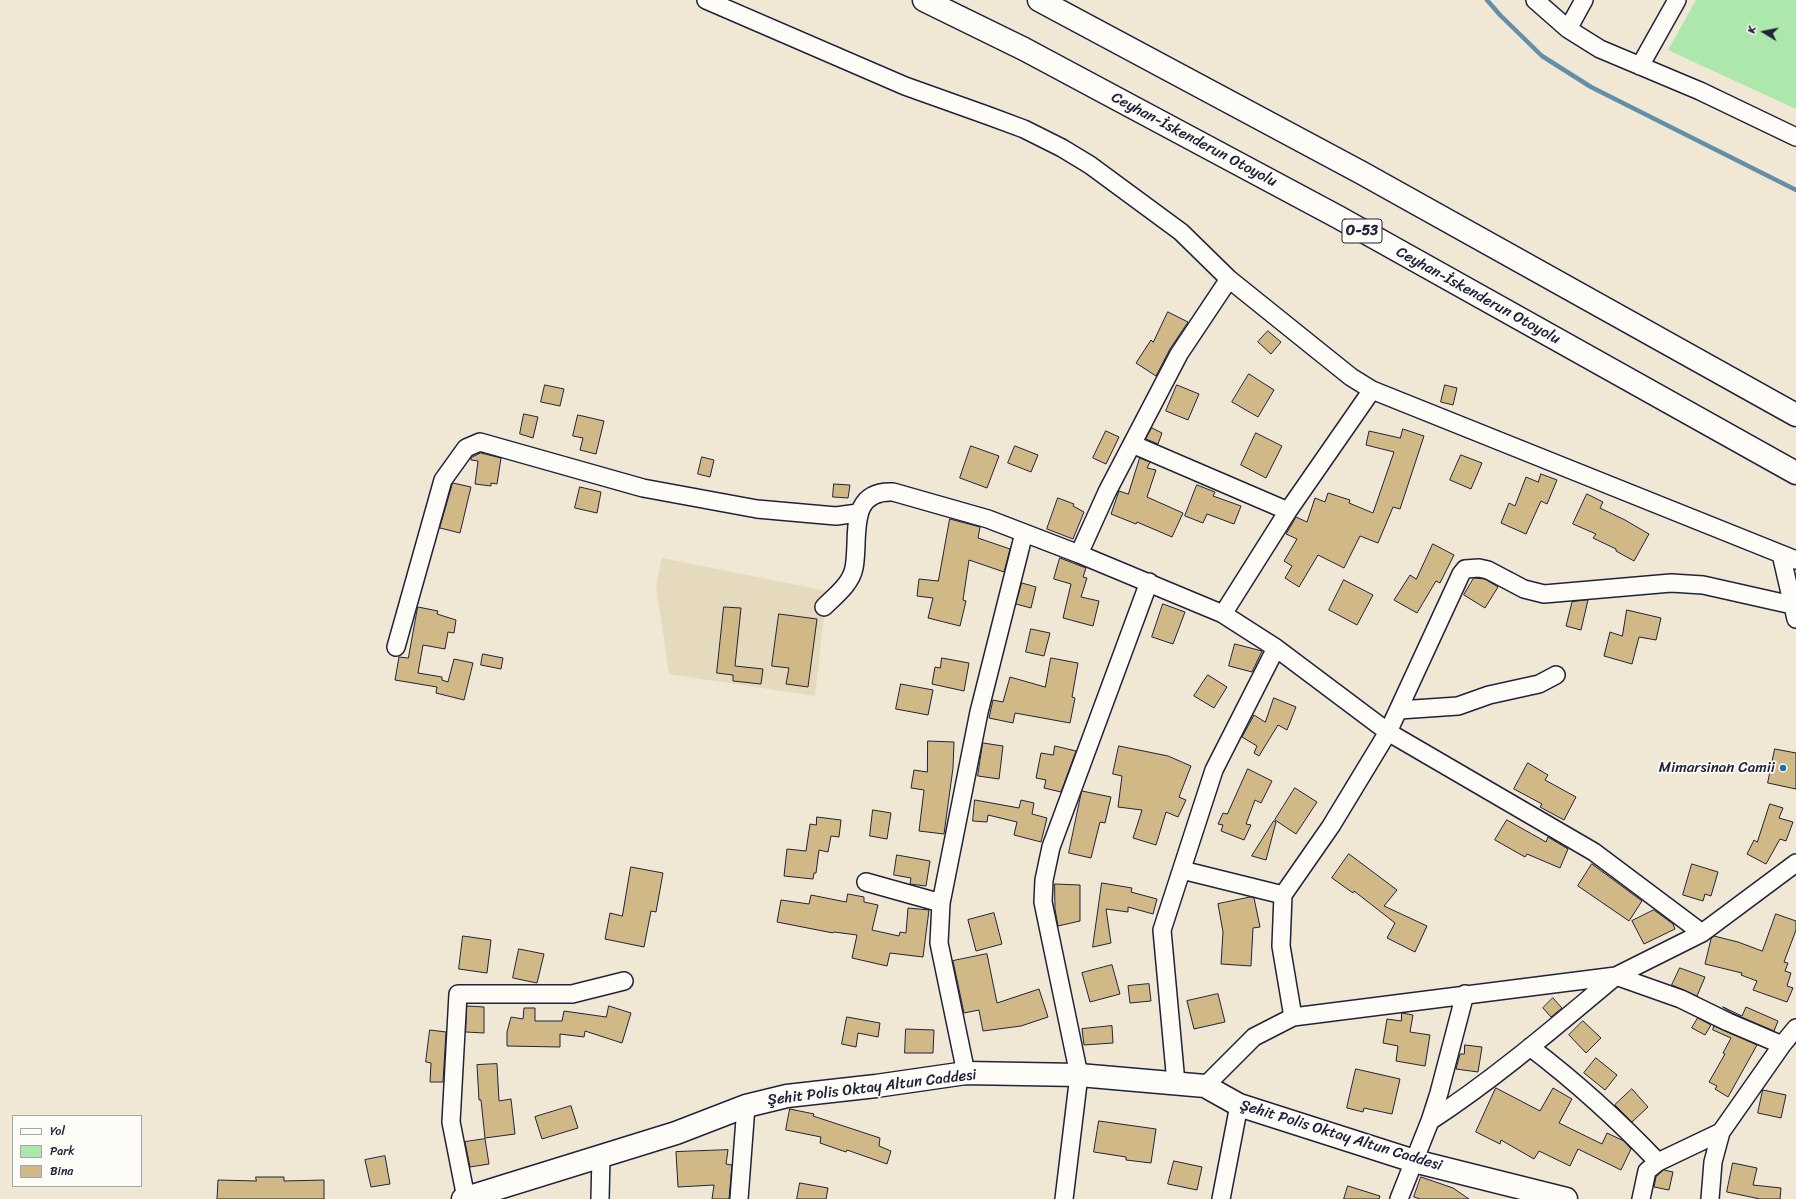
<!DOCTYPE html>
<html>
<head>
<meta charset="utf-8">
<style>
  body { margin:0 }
  #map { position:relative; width:1796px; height:1199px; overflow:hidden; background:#f0e8d5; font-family:Sriracha,sans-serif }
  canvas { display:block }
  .legend { position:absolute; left:12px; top:1115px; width:130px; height:72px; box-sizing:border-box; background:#fdfcf7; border:1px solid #a5a5ac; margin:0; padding:5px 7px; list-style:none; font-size:12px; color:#22223b }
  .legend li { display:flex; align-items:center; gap:8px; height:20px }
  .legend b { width:20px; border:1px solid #a5a5ac }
  .north { position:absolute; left:1744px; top:12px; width:40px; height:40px; -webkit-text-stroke:3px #fdfcf7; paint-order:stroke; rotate:280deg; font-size:11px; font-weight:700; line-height:16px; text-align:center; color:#22223b }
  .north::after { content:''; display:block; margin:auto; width:14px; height:18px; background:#22223b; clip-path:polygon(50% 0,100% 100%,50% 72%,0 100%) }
</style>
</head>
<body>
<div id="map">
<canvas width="1796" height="1199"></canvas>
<ul class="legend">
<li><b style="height:5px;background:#fdfcf7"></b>Yol</li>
<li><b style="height:11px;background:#ace7ac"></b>Park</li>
<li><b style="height:11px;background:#d0b887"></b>Bina</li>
</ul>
<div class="north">K</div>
</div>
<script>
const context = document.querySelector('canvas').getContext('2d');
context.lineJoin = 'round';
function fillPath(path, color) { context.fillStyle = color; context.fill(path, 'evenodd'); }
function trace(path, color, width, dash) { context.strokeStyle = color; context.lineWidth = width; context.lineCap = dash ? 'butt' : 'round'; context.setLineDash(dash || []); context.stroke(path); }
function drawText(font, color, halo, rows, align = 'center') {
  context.font = font + ' Sriracha,sans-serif'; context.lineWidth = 3.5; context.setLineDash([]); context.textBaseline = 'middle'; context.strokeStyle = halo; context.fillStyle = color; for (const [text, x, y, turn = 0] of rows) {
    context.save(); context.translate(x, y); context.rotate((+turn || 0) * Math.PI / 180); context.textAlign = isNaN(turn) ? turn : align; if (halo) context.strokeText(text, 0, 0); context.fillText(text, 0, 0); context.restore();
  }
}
const built = new Path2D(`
  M662,558L827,591L815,696L669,674L656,586Z`);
const green = new Path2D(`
  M1696,0H1796V109L1668,50Z`);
const stream = new Path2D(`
  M1487,0L1500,15L1542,56L1591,87L1796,190`);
const building = new Path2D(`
  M1168,312L1188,322L1170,349L1156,376L1136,363L1151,340L1153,342Z
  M1268,331L1281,342L1271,354L1258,342Z
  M1249,374L1274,390L1258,417L1232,402Z
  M545,385L564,389L560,406L541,402Z
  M1177,385L1199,394L1188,420L1166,411Z
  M1445,385L1457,388L1453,405L1441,402Z
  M524,414L538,417L533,438L520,434Z
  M578,415L604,421L596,454L580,450L583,438L573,436Z
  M1152,428L1162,433L1158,444L1146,439Z
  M1403,429L1424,436L1400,509L1393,507L1378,543L1360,536L1344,568L1318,555L1299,587L1285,578L1292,566L1284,561L1297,539L1286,534L1296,517L1307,522L1315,498L1325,502L1328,493L1350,500L1349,503L1373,513L1394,452L1366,445L1369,431L1400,438Z
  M1106,431L1119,437L1106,464L1093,458Z
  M1256,433L1282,446L1266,478L1241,465Z
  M971,446L999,456L987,488L960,478Z
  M1015,446L1038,455L1031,472L1008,463Z
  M481,453L501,458L497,484L491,483V486L475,484L478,461L471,460V458Z
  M1461,455L1482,463L1471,489L1450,480Z
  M702,457L714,460L710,477L698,474Z
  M1140,458L1150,462L1147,468L1156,470L1147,497L1183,513L1172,537L1137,522L1136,524L1111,514L1119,491L1128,494Z
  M1541,474L1557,480L1547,504L1541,501L1526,534L1501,523L1509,503L1515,506L1526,477L1538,482Z
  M453,483L471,487L460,533L440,528Z
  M834,484L850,485L848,498L833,497Z
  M1197,485L1215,492L1213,496L1241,506L1234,524L1207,514L1203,523L1185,516Z
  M580,487L601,492L597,513L575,508Z
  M1587,494L1603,502L1600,508L1625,520L1649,534L1634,561L1616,551V549L1593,538L1596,534L1573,524Z
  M1058,498L1074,504L1073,506L1084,512L1073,539L1047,529Z
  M950,519L980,527L978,538L1010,549L1004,572L969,560L963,600L966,601L960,626L928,618L933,598L917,596L919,579L938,581Z
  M1433,544L1454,555L1440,583L1436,581L1417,613L1394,600L1410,575L1416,579Z
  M1060,558L1086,568L1083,577L1087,578L1081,597L1099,601L1093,626L1063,618L1071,584L1054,579Z
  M1474,578L1485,579L1498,587L1485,608L1464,595Z
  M1344,580L1373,595L1357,625L1329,610Z
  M1022,583L1036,587L1031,608L1016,604Z
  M1588,600L1581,630L1566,626L1572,602Z
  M1163,604L1185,612L1173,644L1152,637Z
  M418,607L438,611L437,614L456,620L454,633L448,632L445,649L423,645L418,673L442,677V680L448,682L454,659L473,663L464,700L436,693L437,687L395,680L399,657L408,658Z
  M724,607L741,608L735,666L763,669L761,684L733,681V675L717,673Z
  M1627,610L1661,618L1656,640L1639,637L1632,664L1604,656L1610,632L1622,636Z
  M779,614L817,619L808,687L786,684L789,668L772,666Z
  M1031,629L1050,633L1044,656L1026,652Z
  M1235,644L1262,651L1252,672L1229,666Z
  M483,654L503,658L501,669L481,665Z
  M942,658L969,663L964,691L932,684L935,667L940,668Z
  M1051,658L1078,663L1072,697L1075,698L1070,723L1015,713L1013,723L989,718L993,700L1003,702L1010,677L1045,687Z
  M1208,675L1227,687L1214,708L1194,696Z
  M901,684L933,690L928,715L896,709Z
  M1274,698L1296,707L1287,730L1278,725L1259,756L1254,753L1257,746L1242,737L1254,715L1265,722Z
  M928,741L954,742L953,768L944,834L919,831L924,790L911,788L914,770L927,772Z
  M983,743L1003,746L999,779L978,776Z
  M1055,746L1076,751L1061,792L1044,788L1046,780L1036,778L1041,753L1053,755Z
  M1119,746L1168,756L1191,766L1179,797L1186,800L1178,817L1166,812L1156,845L1133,838L1142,810L1118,807L1122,776L1113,774Z
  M1775,749L1796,753V789L1768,783Z
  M1528,763L1548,775L1545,780L1576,797L1564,820L1540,807L1542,804L1514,789Z
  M1248,769L1272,781L1261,803L1255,800L1246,824L1251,825L1244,840L1221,831L1223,825L1218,824L1223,813L1227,814Z
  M1295,788L1317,802L1296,834L1275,820Z
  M1082,791L1111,797L1105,823L1100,822L1091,858L1069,853Z
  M975,800L1019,808L1021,800L1034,803L1032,814L1047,818L1041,842L1014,835L1017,822L988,815L987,822L973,821Z
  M1770,804L1783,808L1779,818L1793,822L1786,841L1780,839L1766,864L1747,854L1754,840L1757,842Z
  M873,810L891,813L887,839L870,836Z
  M817,817L841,820L839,837L831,836L828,852L819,850L816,873H814L813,879L784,876L787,849L806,851L810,824L816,825Z
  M1507,820L1546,842L1548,837L1568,849L1560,868L1527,854L1525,857L1495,840Z
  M1274,821L1276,822L1266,860L1252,856Z
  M1349,854L1397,890L1384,906L1427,926L1415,952L1387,938L1395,923L1354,891L1353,893L1332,878Z
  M897,855L930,861L926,886L910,884L911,878L894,875Z
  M1592,864L1642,901L1629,921L1578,886Z
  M1692,864L1718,872L1711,896L1705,894L1703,901L1683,895Z
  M631,867L663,873L656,912L651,911L644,947L605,939L610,913L622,916Z
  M1102,883L1132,888L1131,892L1157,899L1153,914L1128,907V912L1106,909L1111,943L1093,947Z
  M1055,884L1080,885V921L1058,926L1055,909Z
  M848,894L864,897V902L878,905L872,930L899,936L900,932L906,933L908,908L929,910L923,957L890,953L887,966L852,958L857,935L834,932L833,933L777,922L781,900L809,904L811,895L846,902Z
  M1251,897L1254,898L1260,927L1253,928L1251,966L1221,964L1223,932L1218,904Z
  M1654,910L1673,924L1675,929L1644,944L1632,921Z
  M994,913L1002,944L976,951L968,920Z
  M1776,914L1796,921V930L1784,962L1788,963L1785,971L1791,973L1787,986L1793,988L1787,1002L1753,990L1757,981L1741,975L1742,973L1705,964L1711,939L1714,936L1738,942L1762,951Z
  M463,936L491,940L487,973L459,969Z
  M519,949L544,954L537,983L513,978Z
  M987,954L997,1003L1039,989L1048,1017L1021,1026L983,1031L979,1010L964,1013L953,961Z
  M1112,965L1120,994L1090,1002L1082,973Z
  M1680,968L1705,977L1697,996L1672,985Z
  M1149,984L1151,1001L1130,1003L1128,986Z
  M1218,994L1225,1022L1194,1029L1187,1001Z
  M1553,998L1562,1008L1551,1017L1543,1008Z
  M467,1006L484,1007V1033L466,1032Z
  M609,1006L631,1013L622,1043L585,1031L584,1037L560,1034V1047L507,1046V1032L511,1017L523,1019L524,1008H535V1021H562L564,1011L606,1017Z
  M1723,1007L1742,1016L1746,1007L1778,1021L1774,1031L1732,1013Z
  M1402,1013L1413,1015L1410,1032L1430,1035L1425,1066L1396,1061L1398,1046L1383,1043L1387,1019L1401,1021Z
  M847,1017L880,1023L878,1037L858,1033L856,1047L842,1044Z
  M1698,1018L1711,1025L1705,1035L1692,1028Z
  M1583,1021L1601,1038L1586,1053L1569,1035Z
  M1112,1026L1113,1043L1084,1045L1082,1029Z
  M1714,1026L1757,1045L1728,1097L1715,1089L1717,1086L1709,1082L1725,1054L1723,1053L1731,1038L1713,1030Z
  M906,1029L934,1030L933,1053H905Z
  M430,1030L446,1032L443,1082H430L431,1063L426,1062Z
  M1465,1045L1482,1047L1478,1072L1456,1069L1460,1054H1464Z
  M1596,1058L1617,1075L1605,1090L1584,1073Z
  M497,1064L499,1101L511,1099L515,1134L485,1138L481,1100H479L477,1065Z
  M1356,1069L1400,1079L1392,1114L1364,1108L1363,1112L1347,1108Z
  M1496,1088L1540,1111L1553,1088L1572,1099L1559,1123L1602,1144L1607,1133L1624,1141L1631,1149L1621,1170L1578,1149L1570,1166L1539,1151L1534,1159L1501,1140L1500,1144L1476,1132Z
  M1632,1089L1648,1107L1632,1122L1615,1105Z
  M1763,1090L1786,1095L1781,1118L1758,1113Z
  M571,1106L578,1128L542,1139L535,1117Z
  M790,1109L814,1114L813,1116L880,1138L879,1146L891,1151L887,1164L847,1150L846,1152L820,1143L821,1137L786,1130Z
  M1099,1121L1156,1129L1151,1163L1126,1160V1157L1094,1152Z
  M485,1139L489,1164L470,1167L465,1142Z
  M728,1150L726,1164L732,1165L729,1199H712L714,1185L678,1187L676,1152Z
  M385,1156L390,1184L371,1187L365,1160Z
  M1174,1161L1202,1167L1197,1190L1168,1184Z
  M1733,1163L1757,1168L1753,1185L1781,1188L1780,1199H1760L1727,1192Z
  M1664,1170L1673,1172L1669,1190L1654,1187L1656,1177Z
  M256,1177H284V1181L324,1180V1199H217L218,1180L256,1181Z
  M1421,1177L1453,1188L1469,1199H1420L1414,1197Z
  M800,1183L828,1188L826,1199H797Z
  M1348,1186L1380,1196L1379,1199H1344Z`);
const street = new Path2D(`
  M706,0L905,86L989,116L1024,129L1062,148L1090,165L1181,232L1229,279L1351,377L1372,390
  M1535,0L1568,29L1600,49L1700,91L1796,137
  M1568,29L1584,0
  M1640,66L1677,0
  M1132,444L1288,511
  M1079,554L1107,492L1179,354L1229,279
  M1781,554L1796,619
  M824,607C835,596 851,584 854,568C860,539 846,490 893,492L988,519L1079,554L1223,614L1276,648L1388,732L1594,852L1702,933
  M1223,614L1288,511L1372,390L1796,560
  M396,647L443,480L466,448L480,442L643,488L757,509L836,516L858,513
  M1399,710L1458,706L1489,695L1539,684L1556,675
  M1182,870L1283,895
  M866,882L941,903
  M1293,1017L1281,946L1283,895L1331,826L1388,732L1461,574L1465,569L1479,568L1488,570L1524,589L1544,594L1671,583L1703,585L1792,605
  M1530,1047C1576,1082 1618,1120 1658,1162
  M966,1073L939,943L941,903L979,712L1024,533
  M1176,1083L1162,930L1214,770L1276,648
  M1205,1086L1254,1037L1293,1017L1616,976L1702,933L1796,863
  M1430,1121C1496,1078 1556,1026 1616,976L1681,999L1728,1022L1782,1045
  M466,1198L451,1122L458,994H572L624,981
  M600,1199L601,1155
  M739,1199L746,1106
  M1064,1199L1079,1075L1043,902L1044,880L1051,847L1149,582
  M1221,1199L1239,1105
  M1399,1199L1430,1121L1439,1093L1465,994
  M1641,1199L1647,1171L1658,1162L1721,1132
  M1710,1199L1713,1162L1721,1132L1782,1045L1796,1028`);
const secondary = new Path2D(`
  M463,1199L676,1133L746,1106L787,1096L876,1086L966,1073L1079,1075L1205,1086L1239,1105L1414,1161L1566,1199`);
const highway = new Path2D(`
  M924,0L1024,49L1338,217L1796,473
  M1039,0L1362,173L1796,415`);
const markers = [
  [1783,768,4,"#1f6fb2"]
];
const shields = [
  [1362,231,40]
];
const shieldNames = [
  ["O-53",1362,231]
];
const streetNames = [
  ["Ceyhan-İskenderun Otoyolu",1194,140,28],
  ["Ceyhan-İskenderun Otoyolu",1478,296,29],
  ["Şehit Polis Oktay Altun Caddesi",872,1088,-7],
  ["Şehit Polis Oktay Altun Caddesi",1341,1136,17]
];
const poiNames = [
  ["Mimarsinan Camii",1775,768]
];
fillPath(built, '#e6dabe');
fillPath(green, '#ace7ac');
trace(stream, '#6390a8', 4.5);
fillPath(building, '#d0b887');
trace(building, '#22223b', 1);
trace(street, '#22223b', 20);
trace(secondary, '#22223b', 25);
trace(highway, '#22223b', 25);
trace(street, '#fdfcf7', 17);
trace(secondary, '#fdfcf7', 22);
trace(highway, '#fdfcf7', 22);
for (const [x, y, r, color] of markers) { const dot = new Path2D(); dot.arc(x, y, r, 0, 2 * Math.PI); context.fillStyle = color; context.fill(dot); trace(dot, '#fdfcf7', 1.5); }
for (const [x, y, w] of shields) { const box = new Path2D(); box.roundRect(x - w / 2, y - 12, w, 24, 3); context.fillStyle = '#fdfcf7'; context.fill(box); trace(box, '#22223b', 1); }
drawText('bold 14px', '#22223b', null, shieldNames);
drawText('15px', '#22223b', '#fdfcf7', streetNames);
drawText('15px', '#22223b', '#fdfcf7', poiNames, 'right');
</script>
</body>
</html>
